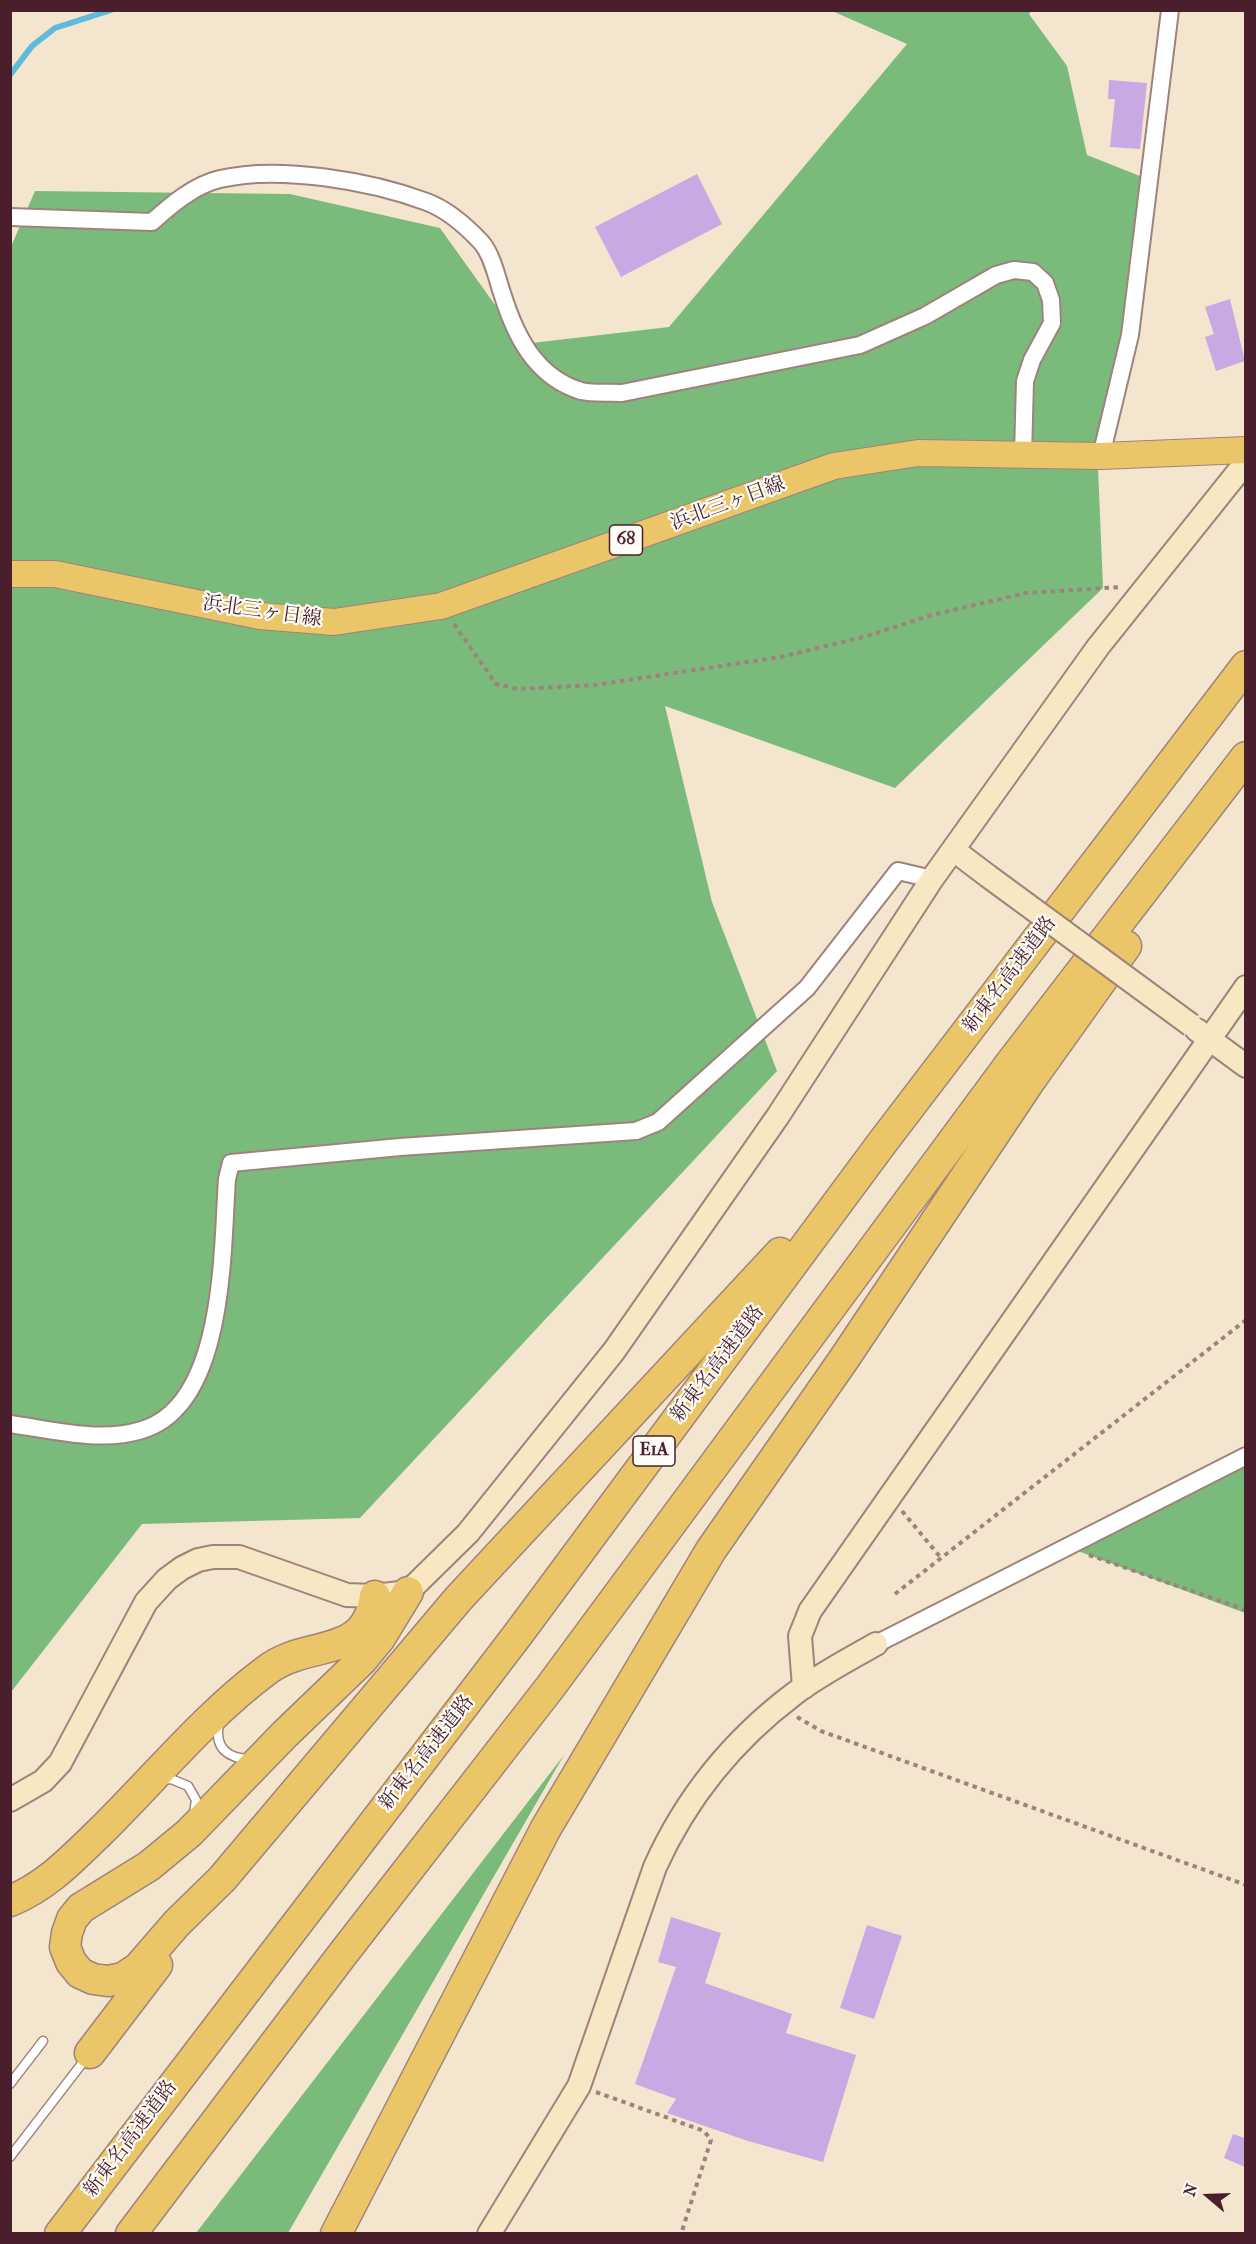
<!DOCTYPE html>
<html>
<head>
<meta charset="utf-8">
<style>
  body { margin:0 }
  #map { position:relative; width:1256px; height:2244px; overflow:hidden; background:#f4e6ce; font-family:"IM FELL French Canon",serif }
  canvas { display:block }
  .frame { position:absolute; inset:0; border:12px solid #4a1f2b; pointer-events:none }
  .north { position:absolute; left:1178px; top:2166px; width:60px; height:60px; -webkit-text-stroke:4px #fdfcf7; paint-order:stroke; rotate:289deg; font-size:16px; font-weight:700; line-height:24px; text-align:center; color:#4a1f2b }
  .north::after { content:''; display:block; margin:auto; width:21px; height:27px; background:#4a1f2b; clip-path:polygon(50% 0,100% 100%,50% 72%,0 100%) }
</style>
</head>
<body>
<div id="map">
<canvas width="1256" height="2244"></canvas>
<div class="frame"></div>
<div class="north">N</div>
</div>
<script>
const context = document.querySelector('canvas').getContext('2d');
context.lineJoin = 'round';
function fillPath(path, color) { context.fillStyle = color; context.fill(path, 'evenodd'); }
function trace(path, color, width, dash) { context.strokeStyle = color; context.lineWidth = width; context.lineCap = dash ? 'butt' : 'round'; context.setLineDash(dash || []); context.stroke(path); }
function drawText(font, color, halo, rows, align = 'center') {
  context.font = font + ' "IM FELL French Canon","Noto Serif JP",serif'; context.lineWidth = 4.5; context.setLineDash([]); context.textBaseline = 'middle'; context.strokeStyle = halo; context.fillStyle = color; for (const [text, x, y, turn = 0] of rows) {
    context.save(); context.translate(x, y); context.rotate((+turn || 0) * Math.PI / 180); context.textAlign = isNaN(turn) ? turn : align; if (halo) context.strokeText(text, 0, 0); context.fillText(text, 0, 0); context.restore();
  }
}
const forest = new Path2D(`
  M832,11H1031L1029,14L1067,66L1087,155L1150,180L1098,467L1103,588L895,788L665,706L712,902L777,1071L360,1518L142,1524L11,1692L10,249L35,191L290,194L440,228L523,344L669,327L907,44Z
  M1245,1458V1613L1075,1550Z
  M564,1755L288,2233H196Z`);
const stream = new Path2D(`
  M10,75L32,46L55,28L111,10`);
const building = new Path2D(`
  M1109,80L1147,83L1140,149L1110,147L1115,99H1108Z
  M697,174L722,224L621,277L595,227Z
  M1230,299L1245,361L1216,371L1205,337L1214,334L1205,307Z
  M671,1917L721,1933L705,1983L792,2014L786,2033L856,2055L823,2162L748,2141L667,2113L676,2099L635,2084L676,1967L658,1962Z
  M867,1925L902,1936L874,2019L840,2008Z
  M1233,2134L1245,2138V2167L1224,2158Z`);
const path = new Path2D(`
  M454,624L496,684L518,689L595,685L781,657L867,636L932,615L1026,593L1121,587
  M902,1511L941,1558
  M1089,1555L1246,1610
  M895,1594L1246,1320
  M797,1717L821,1731L1246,1885
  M596,2092L704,2131L711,2140L681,2234`);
const lane = new Path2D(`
  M219,1724C214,1748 228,1759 251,1759
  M161,1780L171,1779L188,1786L196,1800L194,1813
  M10,2084L43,2041
  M10,2157L87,2057`);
const street = new Path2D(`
  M10,217L152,222C171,205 194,185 220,179C279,165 371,181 427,202C448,210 466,226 481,242C492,254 497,278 502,293C515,335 535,377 581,391C594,394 610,392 622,393L860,345L925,316L996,275L1014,270L1033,272L1045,283L1051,300L1052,323L1032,360L1025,381L1023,455
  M1101,456L1130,335L1170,10
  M10,1424C53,1430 100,1443 142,1430C226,1405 222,1248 227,1179L231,1163L400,1147L636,1131L658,1122L807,988L898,871L932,879
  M876,1644L1246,1456`);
const secondary = new Path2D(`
  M955,851L988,876
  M1197,1030L1246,1066
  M804,1687L800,1636L810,1611L1246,987
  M10,1800L43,1781L60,1763L146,1602L167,1579L182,1568L198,1560L213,1557H239L347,1595L375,1596L408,1592L468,1533L614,1351L778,1116L932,879L1098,647L1246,462
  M489,2234L579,2086L655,1867C686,1798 733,1740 794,1694C819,1675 848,1660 876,1644`);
const primary = new Path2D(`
  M10,574H55L260,616L334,622L441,606L834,466L918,453L1101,456L1246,450`);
const highway = new Path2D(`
  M408,1592L380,1638L362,1660L285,1734L189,1833L149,1866L81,1908L72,1919L67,1933L65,1947L71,1962L80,1973L93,1979L108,1981L123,1978L138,1968L177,1923L222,1879L459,1598L780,1253
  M10,1901C47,1886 72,1859 100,1832C154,1779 206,1715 267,1670C307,1639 366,1661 375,1596
  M90,2053L157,1965
  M60,2234L519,1633L882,1143L1246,666
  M131,2234L342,1955L551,1686L1010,1064L1246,757
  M336,2234L546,1828L711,1550L844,1359L1029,1082L1126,946`);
const secondaryBridge = new Path2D(`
  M988,876L1191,1025`);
const shields = [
  [626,540,33],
  [654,1451,42]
];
const shieldNames = [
  ["68",626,540],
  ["E1A",654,1451]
];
const streetNames = [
  ["浜北三ヶ日線",728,504,-20],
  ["浜北三ヶ日線",262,612,8],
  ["新東名高速道路",1010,975,-53],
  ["新東名高速道路",718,1364,-53],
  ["新東名高速道路",427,1753,-52],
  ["新東名高速道路",131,2139,-53]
];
fillPath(forest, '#7abb7c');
trace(stream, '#5fbbdd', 6);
fillPath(building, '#c8a9e3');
trace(lane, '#9f827c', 11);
trace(street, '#9f827c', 20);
trace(secondary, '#9f827c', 26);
trace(primary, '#9f827c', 28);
trace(highway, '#9f827c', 33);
trace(path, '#9f827c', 4, [4.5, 4.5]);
trace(lane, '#fff', 8);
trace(street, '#fff', 16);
trace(secondary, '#f7e8c3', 22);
trace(primary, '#ebc669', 26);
trace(highway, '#ebc669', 30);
trace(secondaryBridge, '#9f827c', 26, []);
trace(secondaryBridge, '#f7e8c3', 22);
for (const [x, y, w] of shields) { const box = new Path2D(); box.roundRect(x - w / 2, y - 15, w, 30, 4.5); context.fillStyle = '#fdfcf7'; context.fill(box); trace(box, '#4a1f2b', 1.5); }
drawText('bold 18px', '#4a1f2b', null, shieldNames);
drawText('20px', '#4a1f2b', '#fdfcf7', streetNames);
</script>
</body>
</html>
